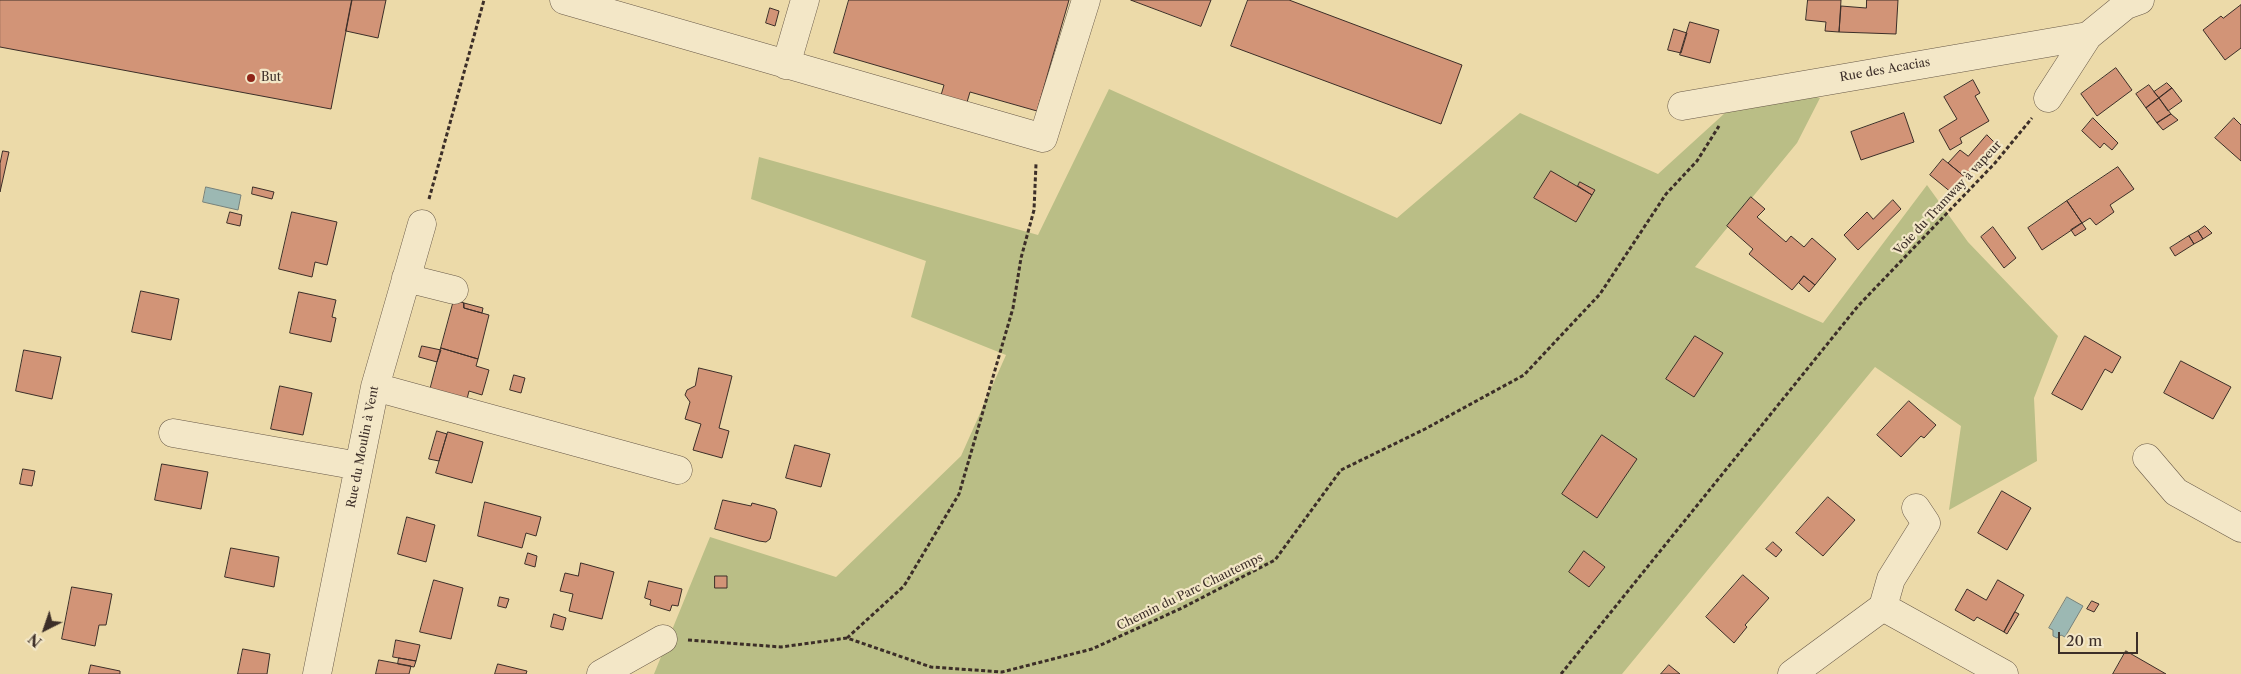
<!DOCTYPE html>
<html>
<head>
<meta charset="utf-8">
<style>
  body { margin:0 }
  #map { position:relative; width:2241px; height:674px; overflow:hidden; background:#ecdaa9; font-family:"Libre Caslon Text",serif }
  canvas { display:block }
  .north { position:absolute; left:20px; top:604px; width:50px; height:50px; -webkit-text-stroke:4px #f3e7c7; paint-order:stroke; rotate:221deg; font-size:14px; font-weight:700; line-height:20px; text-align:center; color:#3c2e28 }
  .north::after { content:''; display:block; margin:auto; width:18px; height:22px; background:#3c2e28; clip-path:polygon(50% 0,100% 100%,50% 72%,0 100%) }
  .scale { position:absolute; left:2058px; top:632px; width:80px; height:22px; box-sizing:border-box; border:2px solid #3c2e28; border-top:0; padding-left:6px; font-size:15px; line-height:18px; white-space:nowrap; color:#3c2e28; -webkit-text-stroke:4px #f3e7c7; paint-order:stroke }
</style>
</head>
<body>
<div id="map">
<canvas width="2241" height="674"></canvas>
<div class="north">N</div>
<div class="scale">20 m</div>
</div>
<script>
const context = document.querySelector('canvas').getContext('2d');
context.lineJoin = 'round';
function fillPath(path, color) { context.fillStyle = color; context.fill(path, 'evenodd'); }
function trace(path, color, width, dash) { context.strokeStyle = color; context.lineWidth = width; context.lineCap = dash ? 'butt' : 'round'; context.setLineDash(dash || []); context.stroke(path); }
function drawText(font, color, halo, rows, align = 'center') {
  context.font = font + ' "Libre Caslon Text",serif'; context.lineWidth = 4.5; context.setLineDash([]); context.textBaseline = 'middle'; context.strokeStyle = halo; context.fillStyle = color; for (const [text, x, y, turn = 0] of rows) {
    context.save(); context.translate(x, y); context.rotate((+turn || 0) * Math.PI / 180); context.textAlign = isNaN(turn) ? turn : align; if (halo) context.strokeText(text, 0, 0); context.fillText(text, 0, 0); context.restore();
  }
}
const green = new Path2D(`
  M1759,82L1820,98L1797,143L1695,267L1823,323L1927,185L1968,242L2058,336L2034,398L2037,461L1949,510L1961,426L1875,367L1622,674H654L710,537L836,577L961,456L1006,355L911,317L926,261L751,199L759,157L1038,235L1109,89L1397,218L1520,113L1658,174Z`);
const water = new Path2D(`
  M206,187L241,195L238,210L203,202Z
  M2067,597L2083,606L2065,637L2061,635L2057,638L2053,636V630L2049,628Z`);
const building = new Path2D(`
  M0,0H352L331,109L0,47Z
  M352,0H386L378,38L346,31Z
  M849,0H1069L1037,111L970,92L965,109L939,102L944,85L834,53Z
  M1131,0H1211L1201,26Z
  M1248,0H1289L1462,65L1441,124L1231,46Z
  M1808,0H1841L1839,32L1825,31L1826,22L1806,20Z
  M1867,0H1898L1896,34L1839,32L1841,6L1866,8Z
  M2241,5V48L2225,60L2203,30L2221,16L2223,18Z
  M770,8L779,11L775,26L766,23Z
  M1690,22L1719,30L1710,63L1680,55Z
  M1674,29L1687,33L1681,53L1668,50Z
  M2116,68L2132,90L2097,116L2081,94Z
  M1973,80L1980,93L1975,96L1989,121L1960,138L1962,143L1950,150L1939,130L1957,119L1944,97Z
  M2167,83L2172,88L2159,98L2154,92Z
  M2149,85L2159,98L2146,108L2136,94Z
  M2172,88L2182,101L2168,111L2159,98Z
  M2159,98L2171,114L2157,123L2146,108Z
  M1904,113L1914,142L1861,160L1851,132Z
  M2171,114L2178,120L2163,130L2157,123Z
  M2093,118L2118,143L2112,150L2104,143L2100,148L2082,131Z
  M2234,118L2241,125V161L2215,138Z
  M1987,135L1994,142L1965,177L1948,163L1960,150L1968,156Z
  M3,151L9,152L0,192V164Z
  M1943,159L1965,177L1952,193L1930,175Z
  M2118,167L2134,189L2110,205L2114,212L2096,225L2090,218L2082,223L2067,201Z
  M1551,171L1592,195L1576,222L1534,198Z
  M1580,182L1595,190L1592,195L1578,186Z
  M253,187L274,192L272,199L252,194Z
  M1751,197L1765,209L1757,217L1786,242L1791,236L1804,247L1812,238L1836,259L1815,285L1804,276L1792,290L1749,254L1753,249L1727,226Z
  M1893,200L1901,209L1858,250L1844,235L1867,212L1873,219Z
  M2067,201L2082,223L2042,250L2028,228Z
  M230,212L242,215L240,226L227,223Z
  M292,212L337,222L327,265L315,262L312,277L279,269Z
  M2082,223L2086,229L2075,236L2071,230Z
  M2205,226L2212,233L2203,239L2198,231Z
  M1993,227L2016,258L2004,268L1981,237Z
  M2198,231L2203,239L2194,244L2189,236Z
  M2189,236L2194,244L2175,256L2170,248Z
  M1804,276L1815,285L1809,292L1799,283Z
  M141,291L179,299L171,340L132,332Z
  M299,292L336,300L332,317L336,318L331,342L290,333Z
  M454,300L464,303V308L489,315L478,359L441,348Z
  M464,303L483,308L482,313L464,308Z
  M1695,336L1723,353L1694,397L1666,379Z
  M2085,336L2121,357L2112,373L2105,369L2082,410L2052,394Z
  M422,346L441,350L437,362L419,357Z
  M441,348L478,359L476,366L489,370L482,395L469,391L466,403L429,394Z
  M24,350L61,357L52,399L16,391Z
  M2181,361L2231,387L2213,419L2164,393Z
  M699,368L732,376L719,428L729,431L722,458L693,450L701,424L685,419L690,402L685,395L687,390L695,386Z
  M514,375L525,378L521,393L510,390Z
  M280,386L312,393L303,435L271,429Z
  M1909,401L1936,425L1924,438L1921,436L1901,457L1877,435Z
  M437,431L447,434L439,461L429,459Z
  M448,432L483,442L472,483L436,473Z
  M1602,435L1637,459L1597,518L1562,494Z
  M795,445L830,454L821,487L786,478Z
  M162,464L208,472L201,509L155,500Z
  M23,469L35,471L32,486L20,484Z
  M2002,491L2031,508L2007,550L1978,533Z
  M1828,497L1855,520L1823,556L1796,533Z
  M723,500L751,506L752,503L775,509L777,512L770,539L766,542L759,541L715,529Z
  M485,502L541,517L536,536L526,533L522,548L478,536Z
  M407,517L435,525L426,562L398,554Z
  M1773,542L1782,550L1776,557L1766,549Z
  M231,548L279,557L274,587L225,577Z
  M1584,551L1605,567L1589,587L1569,572Z
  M528,553L537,556L535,567L525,564Z
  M581,563L614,572L602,619L569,611L573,594L560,591L565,573L578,576Z
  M1743,575L1769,598L1745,625L1747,627L1734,643L1706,617Z
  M715,576H727V588H715Z
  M434,580L463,588L451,639L420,632Z
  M1998,580L2024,595L2004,632L1977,617L1974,621L1955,610L1967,589L1986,600Z
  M649,581L682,589L678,606L672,605L670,611L650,605L651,600L645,598Z
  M72,587L112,594L106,625H99L95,646L62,639Z
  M500,597L509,599L506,608L498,606Z
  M2092,601L2099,604L2094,612L2087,609Z
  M2015,612L2019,614L2007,634L2004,632Z
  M554,614L566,618L563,630L551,627Z
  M396,640L420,645L416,661L393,657Z
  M243,649L270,654L267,674H238Z
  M2126,651L2166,674H2113Z
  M399,658L416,661L414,667L398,664Z
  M379,660L411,666L409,674H376Z
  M498,664L527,671L526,674H495Z
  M91,665L120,671V674H89Z
  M1669,665L1680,674H1661Z`);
const path = new Path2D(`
  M429,199L484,0
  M847,638L904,586L959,494L1013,308L1021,258L1034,210L1036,164
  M688,640L781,647L847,638L931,667L1002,672L1092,649L1182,608L1275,560L1341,470L1425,429L1524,375L1600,294L1666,194L1697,161L1719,126
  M1561,674L1858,306L1995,163L2032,118`);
const minor = new Path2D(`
  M564,0L1043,138L1086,0
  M786,65L805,0
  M2048,98L2088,36L2126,5L2140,0
  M1682,106L2088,36
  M406,278L454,290
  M375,387L678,470
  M173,433L359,466
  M2147,458L2176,492L2241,528
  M1883,607L1891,579L1926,523L1916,508
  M317,674L375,387L422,224
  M601,674L663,639
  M1792,674L1883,607L2004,674`);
const markers = [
  [251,78,5,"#8f2418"]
];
const streetNames = [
  ["Rue des Acacias",1885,70,-10],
  ["Voie du Tramway à vapeur",1948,198,-47],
  ["Rue du Moulin à Vent",363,447,-79],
  ["Chemin du Parc Chautemps",1190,592,-26]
];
const poiNames = [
  ["But",261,78]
];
fillPath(green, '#babe86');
fillPath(water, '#9cb8b3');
trace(water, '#76817b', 1);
fillPath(building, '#d29477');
trace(building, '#3c2e28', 1);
trace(minor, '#685948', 29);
trace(path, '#3c2e28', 3, [4, 2.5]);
trace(minor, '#f3e7c7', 28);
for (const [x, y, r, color] of markers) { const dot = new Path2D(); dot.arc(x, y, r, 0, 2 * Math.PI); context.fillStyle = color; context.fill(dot); trace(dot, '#f3e7c7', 2); }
drawText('12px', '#3c2e28', '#f3e7c7', streetNames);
drawText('12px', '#3c2e28', '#f3e7c7', poiNames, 'left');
</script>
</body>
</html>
